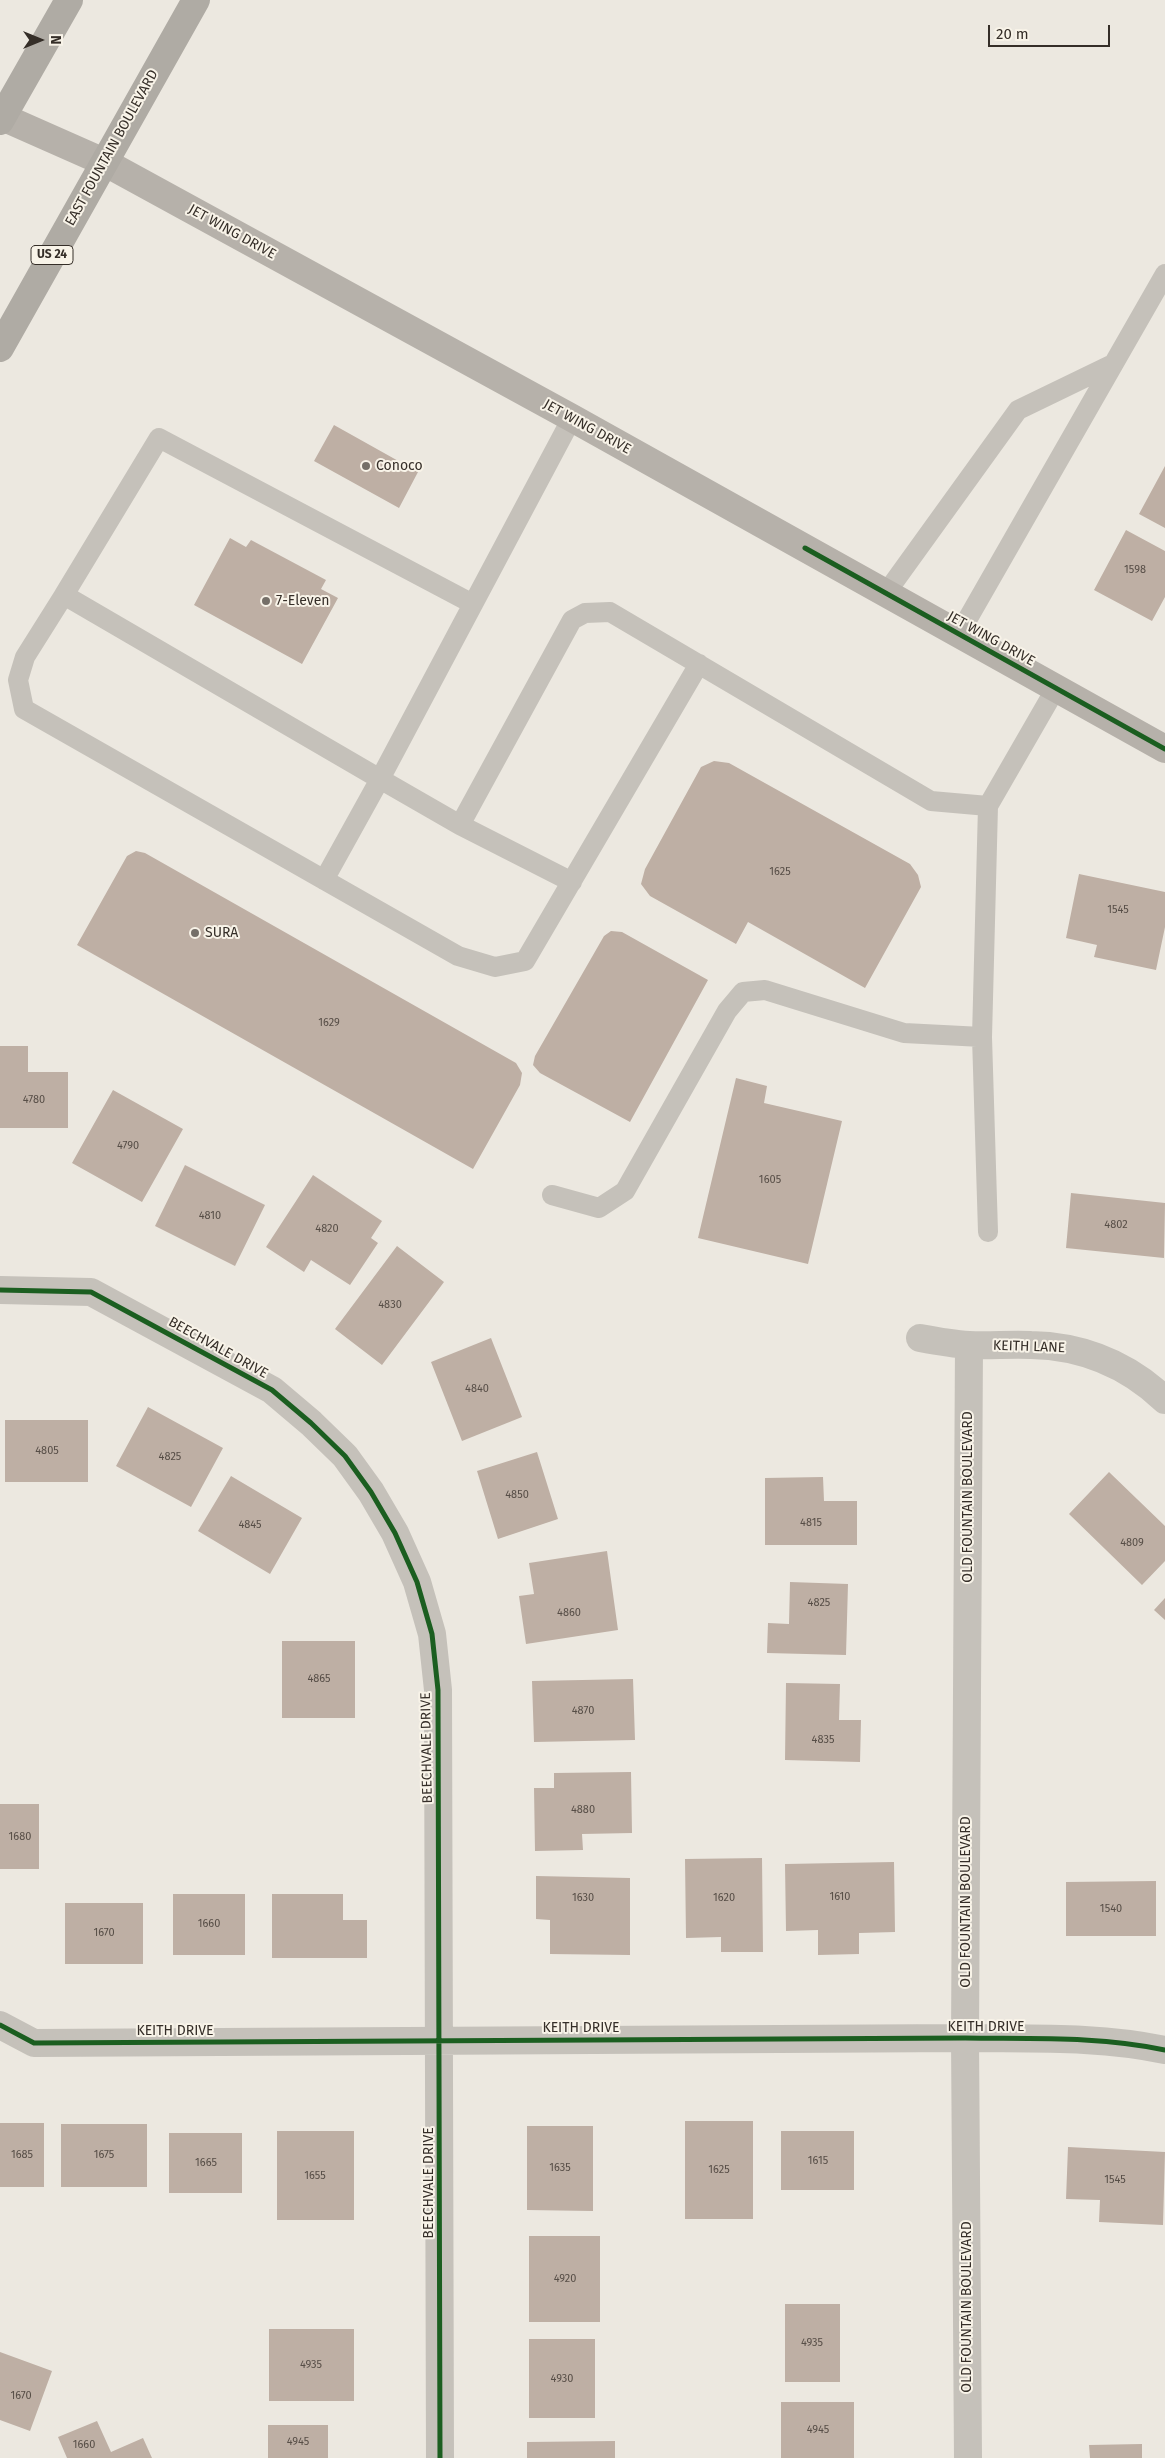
<!DOCTYPE html>
<html>
<head>
<meta charset="utf-8">
<style>
  body { margin:0 }
  #map { position:relative; width:1165px; height:2458px; overflow:hidden; background:#ece8e0; font-family:"Fira Sans",sans-serif }
  canvas { display:block }
  .north { position:absolute; left:15px; top:15px; width:50px; height:50px; -webkit-text-stroke:4px #f8f3e8; paint-order:stroke; rotate:90deg; font-size:14px; font-weight:700; line-height:20px; text-align:center; color:#352e28 }
  .north::after { content:''; display:block; margin:auto; width:18px; height:22px; background:#352e28; clip-path:polygon(50% 0,100% 100%,50% 72%,0 100%) }
  .scale { position:absolute; left:988px; top:25px; width:122px; height:22px; box-sizing:border-box; border:2px solid #352e28; border-top:0; padding-left:6px; font-size:15px; line-height:18px; white-space:nowrap; color:#352e28; -webkit-text-stroke:4px #f8f3e8; paint-order:stroke }
</style>
</head>
<body>
<div id="map">
<canvas width="1165" height="2458"></canvas>
<div class="north">N</div>
<div class="scale">20 m</div>
</div>
<script>
const context = document.querySelector('canvas').getContext('2d');
context.lineJoin = 'round';
function fillPath(path, color) { context.fillStyle = color; context.fill(path, 'evenodd'); }
function trace(path, color, width, dash) { context.strokeStyle = color; context.lineWidth = width; context.lineCap = dash ? 'butt' : 'round'; context.setLineDash(dash || []); context.stroke(path); }
function drawText(font, color, halo, rows, align = 'center') {
  context.font = font + ' "Fira Sans",sans-serif'; context.lineWidth = 4; context.setLineDash([]); context.textBaseline = 'middle'; context.strokeStyle = halo; context.fillStyle = color; for (const [text, x, y, turn = 0] of rows) {
    context.save(); context.translate(x, y); context.rotate((+turn || 0) * Math.PI / 180); context.textAlign = isNaN(turn) ? turn : align; if (halo) context.strokeText(text, 0, 0); context.fillText(text, 0, 0); context.restore();
  }
}
const building = new Path2D(`
  M334,425L418,472L399,508L314,461Z
  M1165,466V528L1139,514Z
  M1126,530L1165,551V597L1152,621L1094,590Z
  M230,538L246,547L251,540L326,580L321,589L338,598L302,664L194,605Z
  M714,761L729,763L910,864L918,875L921,887L865,988L748,922L736,944L650,896L641,884L645,869L701,767Z
  M136,851L145,853L516,1063L522,1073L520,1085L473,1169L77,945L127,856Z
  M1079,874L1165,892V927L1156,970L1094,957L1097,945L1066,938Z
  M611,931L622,932L708,980L630,1122L540,1073L533,1065L535,1056L604,936Z
  M0,1046H28V1072H68V1128H0Z
  M736,1078L767,1086L764,1103L842,1121L808,1264L698,1238Z
  M113,1090L183,1129L142,1202L72,1163Z
  M185,1165L265,1205L235,1266L155,1226Z
  M313,1175L382,1221L371,1238L378,1243L350,1285L311,1260L304,1272L266,1247Z
  M1071,1193L1165,1203L1164,1258L1066,1248Z
  M397,1246L444,1282L382,1365L335,1329Z
  M491,1338L522,1417L462,1441L431,1362Z
  M148,1407L223,1448L191,1507L116,1466Z
  M5,1420H88V1482H5Z
  M537,1452L558,1519L498,1539L477,1471Z
  M1109,1472L1165,1526V1561L1142,1585L1069,1514Z
  M231,1476L302,1518L270,1574L198,1531Z
  M823,1477L824,1501H857V1545H765V1478Z
  M607,1551L618,1630L526,1644L519,1596L534,1594L529,1563Z
  M790,1582L848,1584L846,1655L767,1653L768,1623L789,1624Z
  M1165,1598V1620L1154,1610Z
  M282,1641H355V1718H282Z
  M633,1679L635,1740L534,1742L532,1681Z
  M786,1683L840,1684L839,1720H861L860,1762L785,1760Z
  M631,1772L632,1833L582,1834L583,1850L535,1851L534,1788H554V1773Z
  M0,1804H39V1869H0Z
  M762,1858L763,1952H721V1937L686,1938L685,1859Z
  M894,1862L895,1932L859,1933V1954L818,1955V1930L786,1931L785,1864Z
  M536,1876L630,1878V1955L550,1954V1920L536,1919Z
  M1156,1881V1936H1066V1882Z
  M173,1894H245V1955H173Z
  M272,1894H343V1920H367V1958H272Z
  M65,1903H143V1964H65Z
  M685,2121H753V2219H685Z
  M0,2123H44V2187H0Z
  M61,2124H147V2187H61Z
  M527,2126H593V2211L527,2210Z
  M277,2131H354V2220H277Z
  M781,2131H854V2190H781Z
  M169,2133H242V2193H169Z
  M1068,2147L1165,2152L1163,2225L1099,2222L1100,2200L1066,2199Z
  M529,2236H600V2322H529Z
  M785,2304H840V2382H785Z
  M269,2329H354V2401H269Z
  M529,2339H595V2418H529Z
  M0,2352L52,2371L30,2431L0,2420Z
  M781,2402H854V2458H781Z
  M97,2421L111,2452L143,2438L152,2458H67L58,2437Z
  M268,2425H328V2458H268Z
  M615,2441V2458H527V2442Z
  M1142,2444V2458H1090L1089,2445Z`);
const service = new Path2D(`
  M886,593L1018,410L1113,364
  M64,595L25,657L18,680L24,709L458,956L495,967L525,961L699,664
  M473,604L159,438L64,595L380,779L572,418
  M959,634L1165,274
  M460,825L572,882
  M324,880L380,779L460,825L572,620L585,613L610,612L931,801L988,806
  M982,1037L988,1232
  M552,1195L599,1208L625,1191L727,1011L743,992L765,990L904,1033L982,1037L988,806L1056,688`);
const minor = new Path2D(`
  M0,1290L91,1292L272,1390L311,1423L345,1456L371,1492L395,1533L417,1582L432,1634L438,1690L440,2458
  M920,1338C936,1341 953,1344 969,1345C990,1346 1010,1344 1031,1345C1083,1346 1127,1364 1165,1400
  M0,2025L34,2043L965,2038C1032,2039 1099,2036 1165,2050
  M968,2458L965,2038L969,1345`);
const secondary = new Path2D(`
  M0,116L104,162L572,418L1165,749`);
const trunk = new Path2D(`
  M0,121L69,0
  M0,348L196,0`);
const cycleway = new Path2D(`
  M805,548L1165,749
  M0,1290L91,1292L272,1390L311,1423L345,1456L371,1492L395,1533L417,1582L432,1634L438,1690L440,2458
  M0,2025L34,2043L965,2038C1032,2039 1099,2036 1165,2050`);
const markers = [
  [366,466,5,"#756f68"],
  [266,601,5,"#756f68"],
  [195,933,5,"#756f68"]
];
const numberNames = [
  ["1598",1135,570],
  ["1625",780,872],
  ["1545",1118,910],
  ["1629",329,1023],
  ["4780",34,1100],
  ["4790",128,1146],
  ["1605",770,1180],
  ["4810",210,1216],
  ["4802",1116,1225],
  ["4820",327,1229],
  ["4830",390,1305],
  ["4840",477,1389],
  ["4805",47,1451],
  ["4825",170,1457],
  ["4850",517,1495],
  ["4815",811,1523],
  ["4845",250,1525],
  ["4809",1132,1543],
  ["4825",819,1603],
  ["4860",569,1613],
  ["4865",319,1679],
  ["4870",583,1711],
  ["4835",823,1740],
  ["4880",583,1810],
  ["1680",20,1837],
  ["1610",840,1897],
  ["1630",583,1898],
  ["1620",724,1898],
  ["1540",1111,1909],
  ["1660",209,1924],
  ["1670",104,1933],
  ["1685",22,2155],
  ["1675",104,2155],
  ["1615",818,2161],
  ["1665",206,2163],
  ["1635",560,2168],
  ["1625",719,2170],
  ["1655",315,2176],
  ["1545",1115,2180],
  ["4920",565,2279],
  ["4935",812,2343],
  ["4935",311,2365],
  ["4930",562,2379],
  ["1670",21,2396],
  ["4945",818,2430],
  ["4945",298,2442],
  ["1660",84,2445]
];
const shields = [
  [52,255,42]
];
const shieldNames = [
  ["US 24",52,255]
];
const streetNames = [
  ["EAST FOUNTAIN BOULEVARD",112,148,-61],
  ["JET WING DRIVE",232,232,29],
  ["JET WING DRIVE",587,427,29],
  ["JET WING DRIVE",991,639,29],
  ["KEITH LANE",1029,1347,2],
  ["BEECHVALE DRIVE",218,1348,29],
  ["OLD FOUNTAIN BOULEVARD",968,1497,-90],
  ["BEECHVALE DRIVE",427,1748,-91],
  ["OLD FOUNTAIN BOULEVARD",966,1902,-90],
  ["KEITH DRIVE",986,2027],
  ["KEITH DRIVE",581,2028],
  ["KEITH DRIVE",175,2031],
  ["BEECHVALE DRIVE",429,2183,-90],
  ["OLD FOUNTAIN BOULEVARD",967,2307,-90]
];
const poiNames = [
  ["Conoco",376,466],
  ["7-Eleven",276,601],
  ["SURA",205,933]
];
fillPath(building, '#beafa4');
trace(service, '#c5c1ba', 20);
trace(minor, '#c5c1ba', 28);
trace(secondary, '#b6b1aa', 28);
trace(trunk, '#afaba4', 28);
trace(cycleway, '#1b5e20', 5);
for (const [x, y, r, color] of markers) { const dot = new Path2D(); dot.arc(x, y, r, 0, 2 * Math.PI); context.fillStyle = color; context.fill(dot); trace(dot, '#f8f3e8', 2); }
drawText('11px', '#574e47', null, numberNames);
for (const [x, y, w] of shields) { const box = new Path2D(); box.roundRect(x - w / 2, y - 9.5, w, 19, 4); context.fillStyle = '#f8f3e8'; context.fill(box); trace(box, '#352e28', 1); }
drawText('bold 12px', '#352e28', null, shieldNames);
drawText('14px', '#352e28', '#f8f3e8', streetNames);
drawText('14px', '#352e28', '#f8f3e8', poiNames, 'left');
</script>
</body>
</html>
